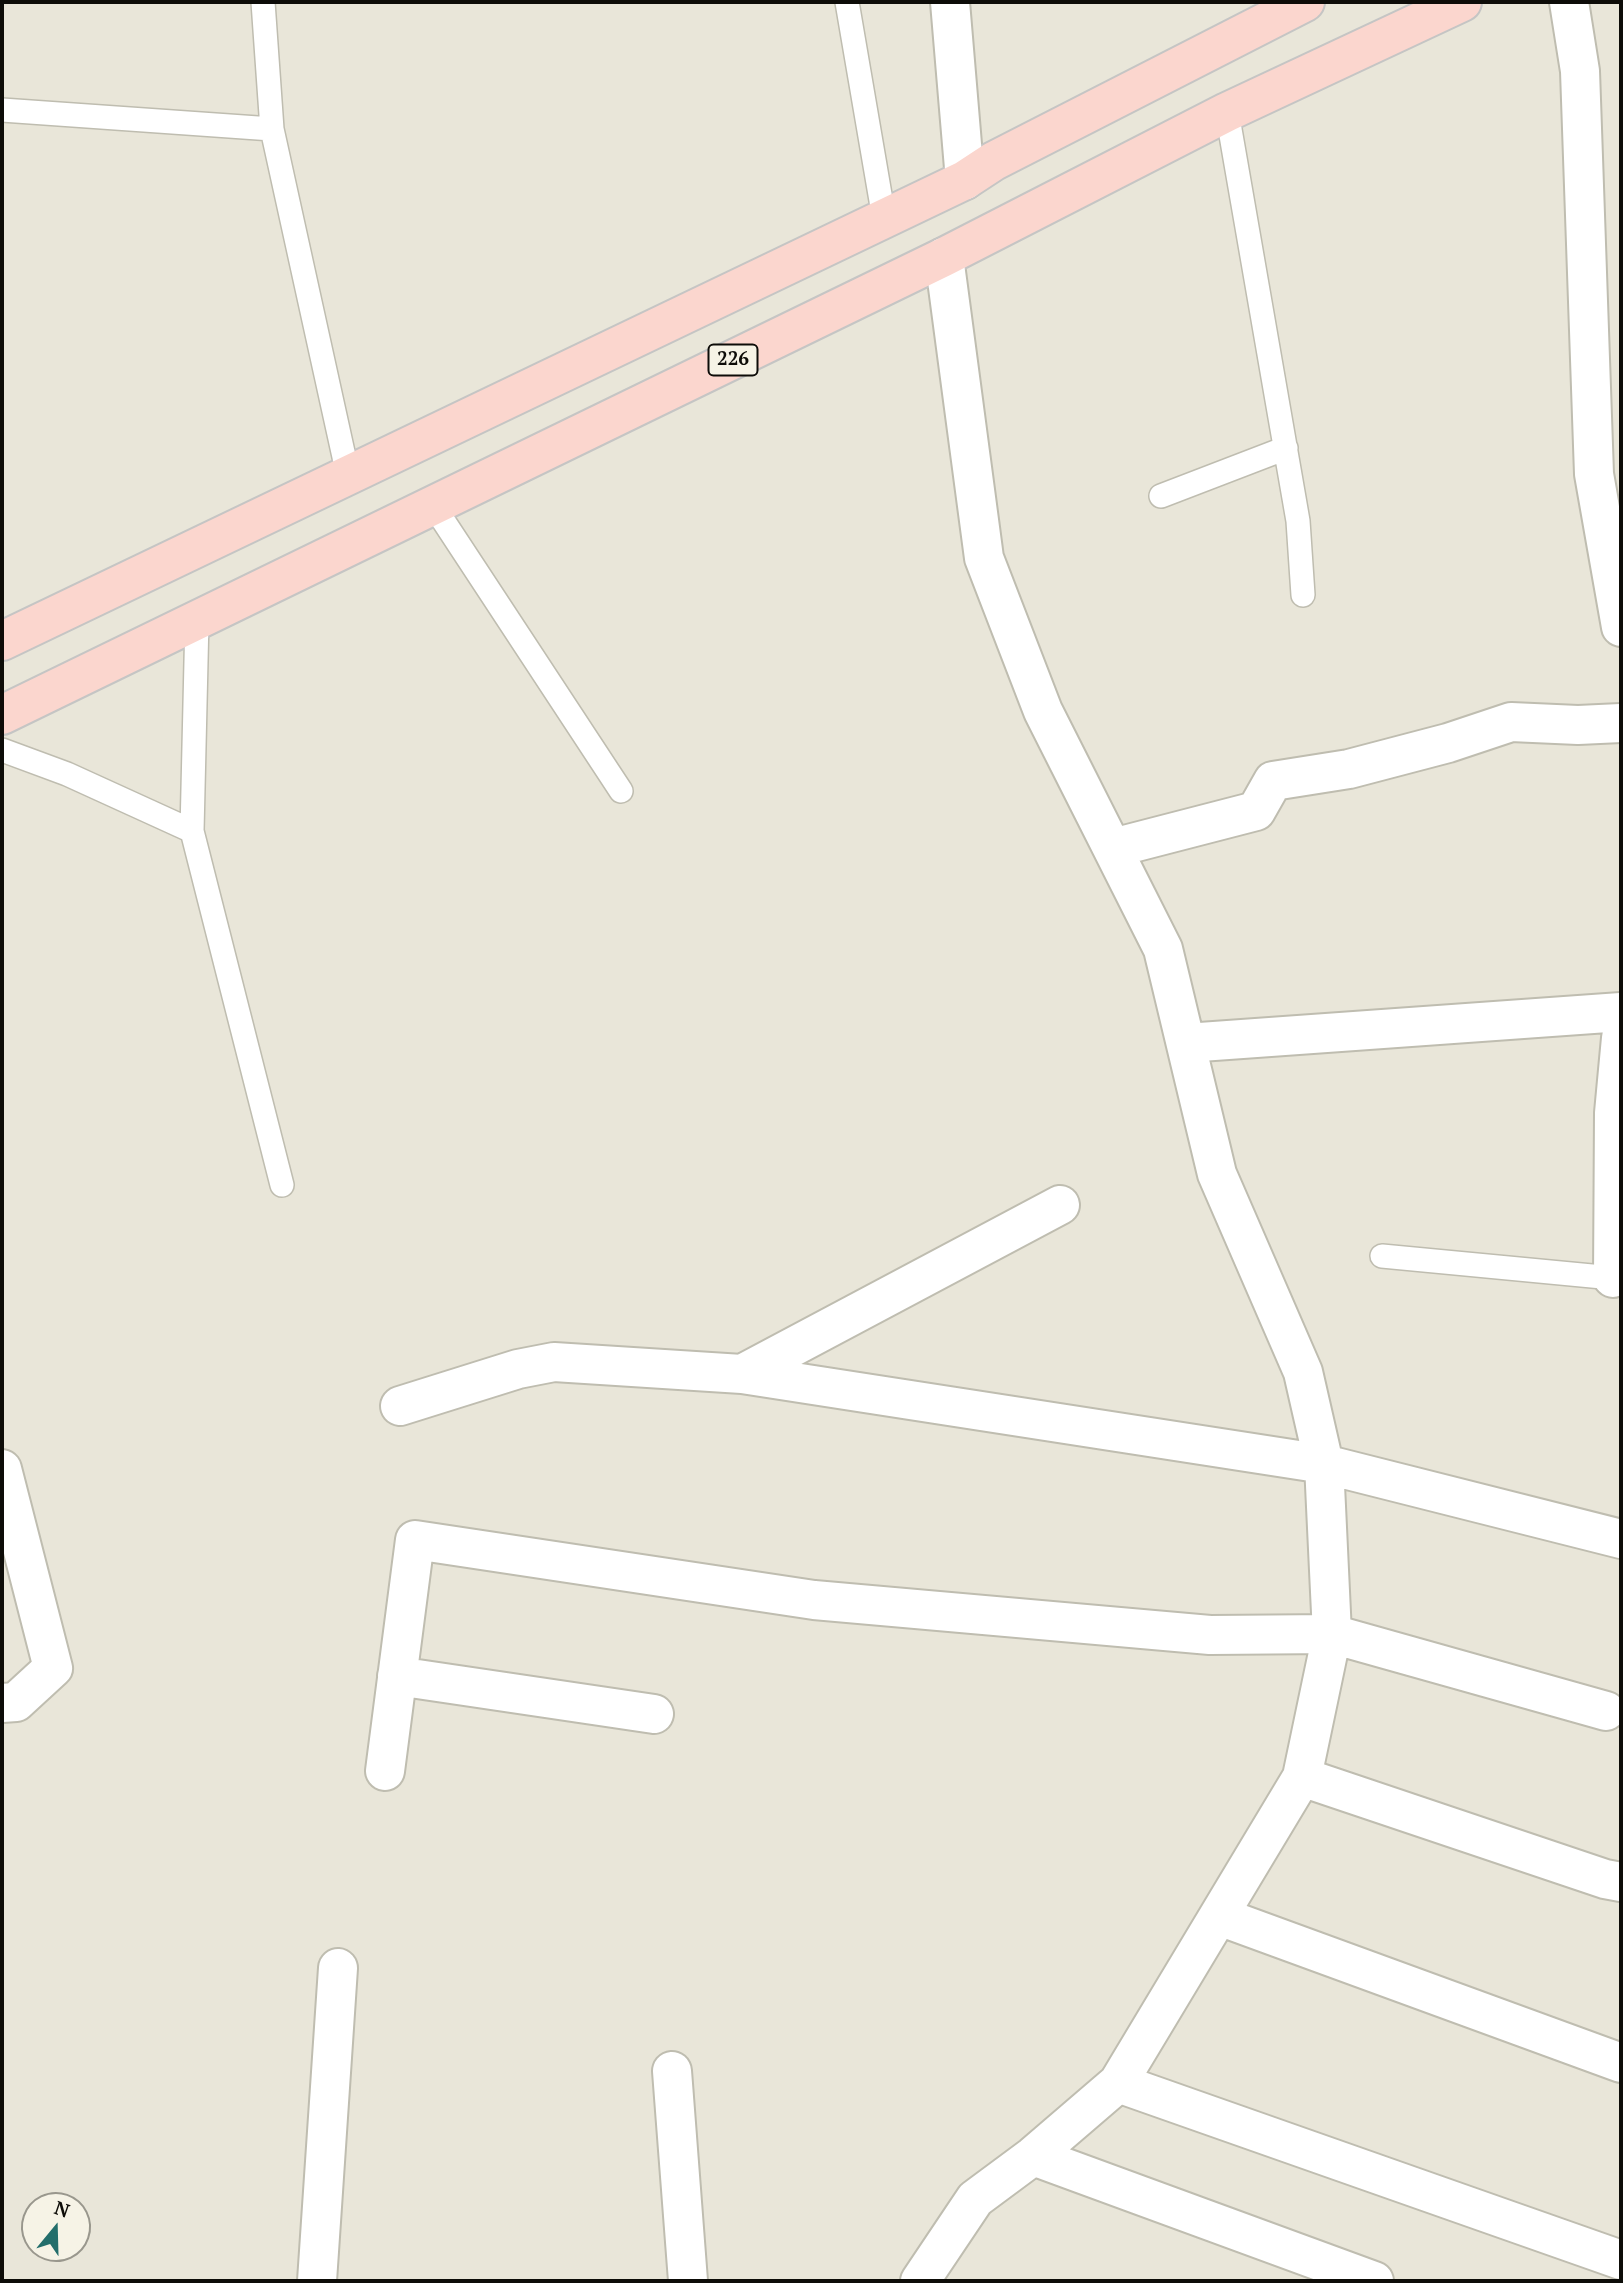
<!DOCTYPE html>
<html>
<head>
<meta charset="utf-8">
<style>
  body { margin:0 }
  #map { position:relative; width:1623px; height:2283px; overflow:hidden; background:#e9e6d9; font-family:"PT Serif",serif }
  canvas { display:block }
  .frame { position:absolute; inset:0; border:4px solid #0d0c08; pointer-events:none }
  .north { position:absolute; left:21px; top:2192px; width:70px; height:70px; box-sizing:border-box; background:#f6f3e6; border:2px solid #99978d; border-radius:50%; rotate:19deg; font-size:19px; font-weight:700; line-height:28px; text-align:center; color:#0d0c08 }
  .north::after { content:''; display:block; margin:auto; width:24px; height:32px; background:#236e6b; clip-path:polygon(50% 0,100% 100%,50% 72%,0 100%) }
</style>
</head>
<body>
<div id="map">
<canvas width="1623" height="2283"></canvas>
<div class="frame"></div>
<div class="north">N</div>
</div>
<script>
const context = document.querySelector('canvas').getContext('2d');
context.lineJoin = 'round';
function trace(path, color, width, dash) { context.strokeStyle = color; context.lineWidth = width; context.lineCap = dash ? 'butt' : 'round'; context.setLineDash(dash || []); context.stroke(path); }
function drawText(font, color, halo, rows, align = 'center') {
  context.font = font + ' "PT Serif",serif'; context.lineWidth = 5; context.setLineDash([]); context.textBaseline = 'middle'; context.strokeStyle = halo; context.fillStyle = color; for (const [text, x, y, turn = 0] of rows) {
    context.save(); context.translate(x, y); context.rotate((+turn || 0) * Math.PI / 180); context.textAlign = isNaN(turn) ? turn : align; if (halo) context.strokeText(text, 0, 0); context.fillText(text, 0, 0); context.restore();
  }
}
const lane = new Path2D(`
  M263,2L272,129
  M847,2L884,218
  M2,110L272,129L348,475
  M1227,112L1298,521L1303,595
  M1161,496L1286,448
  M433,505L621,791
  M197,619L192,831L282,1185
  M2,750L67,774L192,831
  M1382,1256L1613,1278`);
const street = new Path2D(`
  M950,2L965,180
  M1569,2L1580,71L1594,474L1621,627
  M1113,848L1256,811L1273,781L1349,769L1448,743L1511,722L1578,725L1621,723
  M1186,1043L1621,1012
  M1613,1278L1614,1113L1621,1038
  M742,1374L1060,1205
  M400,1406L518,1369L554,1362L742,1374L1324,1464L1621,1539
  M2,1469L53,1668L16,1702L2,1703
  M397,1676L654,1714
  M385,1771L415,1540L814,1600L1210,1635L1332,1634L1606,1711
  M1302,1777L1605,1879L1621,1882
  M1219,1916L1621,2063
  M672,2071L688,2281
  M1118,2083L1621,2260
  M1033,2156L1374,2281
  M317,2281L338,1968
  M920,2281L975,2199L1033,2156L1118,2083L1302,1777L1332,1634L1324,1464L1303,1372L1217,1174L1163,949L1043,711L984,558L944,257`);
const primary = new Path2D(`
  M2,641L965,180L994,161L1305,2
  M2,715L944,257L1227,112L1462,2`);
const shields = [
  [733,360,49]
];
const shieldNames = [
  ["226",733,360]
];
trace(lane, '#bfbdb0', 26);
trace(street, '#bfbdb0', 42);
trace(primary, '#c5c5c4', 42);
trace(lane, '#fff', 23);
trace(street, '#fff', 38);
trace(primary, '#fbd6ce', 38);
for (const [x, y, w] of shields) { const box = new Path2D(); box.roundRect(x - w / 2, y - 15.5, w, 31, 5); context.fillStyle = '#f6f3e6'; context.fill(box); trace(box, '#0d0c08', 2); }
drawText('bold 19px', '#0d0c08', null, shieldNames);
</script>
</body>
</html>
